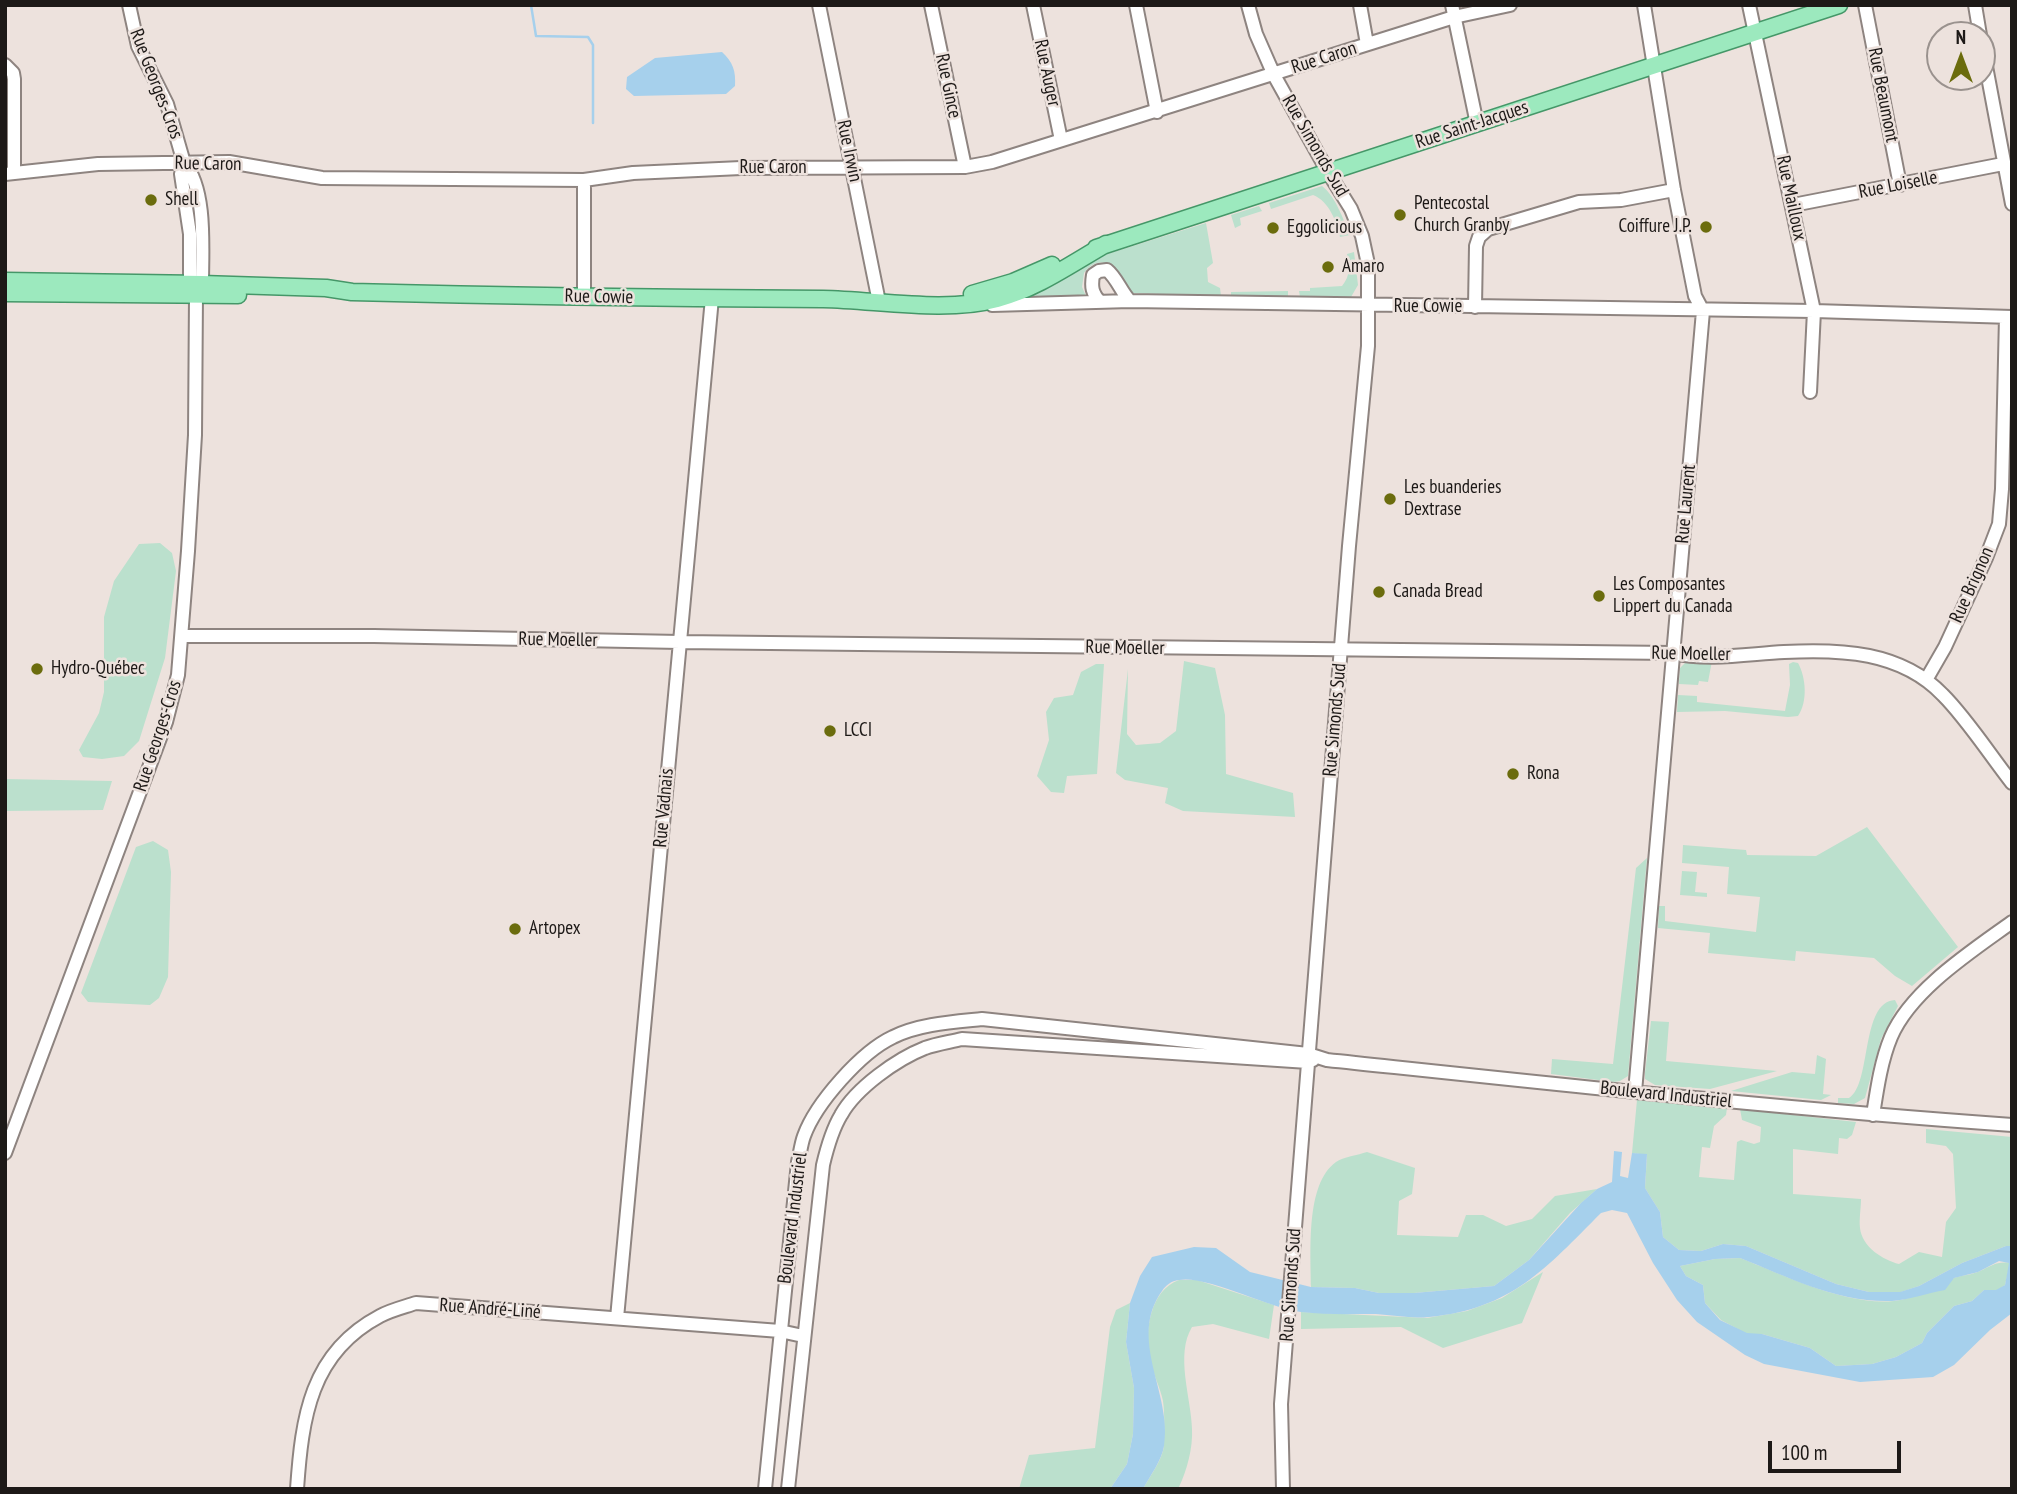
<!DOCTYPE html>
<html>
<head>
<meta charset="utf-8">
<style>
  body { margin:0 }
  #map { position:relative; width:2017px; height:1494px; overflow:hidden; background:#ede2dd; font-family:"PT Sans Narrow",sans-serif }
  canvas { display:block }
  .frame { position:absolute; inset:0; border:7px solid #1d1917; pointer-events:none }
  .north { position:absolute; left:1926px; top:21px; width:70px; height:70px; box-sizing:border-box; background:#ede2dd; border:2px solid #9a928e; border-radius:50%; rotate:0deg; font-size:19px; font-weight:700; line-height:28px; text-align:center; color:#1d1917 }
  .north::after { content:''; display:block; margin:auto; width:24px; height:32px; background:#6b6c0d; clip-path:polygon(50% 0,100% 100%,50% 72%,0 100%) }
  .scale { position:absolute; left:1768px; top:1441px; width:133px; height:32px; box-sizing:border-box; border:4px solid #1d1917; border-top:0; padding-left:9px; font-size:21px; line-height:24px; white-space:nowrap; color:#1d1917; -webkit-text-stroke:5px #ede2dd; paint-order:stroke }
</style>
</head>
<body>
<div id="map">
<canvas width="2017" height="1494"></canvas>
<div class="frame"></div>
<div class="north">N</div>
<div class="scale">100 m</div>
</div>
<script>
const context = document.querySelector('canvas').getContext('2d');
context.lineJoin = 'round';
function fillPath(path, color) { context.fillStyle = color; context.fill(path, 'evenodd'); }
function trace(path, color, width, dash) { context.strokeStyle = color; context.lineWidth = width; context.lineCap = dash ? 'butt' : 'round'; context.setLineDash(dash || []); context.stroke(path); }
function drawText(font, color, halo, rows, align = 'center') {
  context.font = font + ' "PT Sans Narrow",sans-serif'; context.lineWidth = 5; context.setLineDash([]); context.textBaseline = 'middle'; context.strokeStyle = halo; context.fillStyle = color; for (const [text, x, y, turn = 0] of rows) {
    context.save(); context.translate(x, y); context.rotate((+turn || 0) * Math.PI / 180); context.textAlign = isNaN(turn) ? turn : align; if (halo) context.strokeText(text, 0, 0); context.fillText(text, 0, 0); context.restore();
  }
}
const green = new Path2D(`
  M1322,186C1336,197 1343,219 1350,235L1340,237C1337,222 1329,201 1313,195L1271,209L1269,203Z
  M1259,206L1262,211L1240,218L1241,225L1235,228L1231,215Z
  M1206,223L1213,263L1207,268L1208,282L1220,288L1221,296L1130,293C1120,276 1105,247 1084,273L1082,287L1086,296L1084,298H1030V295L1069,271L1101,256Z
  M1354,252L1358,285L1351,297H1300L1299,291H1310V288L1342,286C1351,275 1349,267 1347,254Z
  M1288,291V297L1231,296V292Z
  M160,543L172,553L176,571L165,658L139,741L124,756L102,759L83,757L79,750L99,713L104,692V617L114,581L139,544Z
  M1184,661L1215,668L1225,715L1226,774L1293,793L1295,817L1183,811L1165,803L1168,788L1125,780L1116,773L1128,669L1127,734L1136,745L1160,743L1176,731Z
  M1687,661H1712L1708,682L1699,681L1698,685L1679,684L1680,668Z
  M1793,662L1798,663C1806,677 1808,702 1798,716L1788,717L1725,711L1677,712L1678,695L1697,696V702L1785,711L1790,685L1789,664Z
  M1096,664H1104L1097,774L1067,776L1064,793L1051,792L1037,776L1049,740L1046,712L1054,698L1073,695L1081,672Z
  M5,779L112,781L103,810L5,811Z
  M1867,827L1958,947L1912,986L1895,976L1874,958L1796,951L1795,961L1708,953L1710,933L1658,928L1659,906H1665V921L1756,932L1760,897L1727,894L1729,867L1682,863L1683,845L1746,850L1747,855L1816,856Z
  M153,841L168,850L171,872L168,977L159,998L150,1005L88,1002L81,993L136,847Z
  M1647,858L1628,1076L1620,1081L1614,1082L1551,1074L1552,1059L1613,1064L1636,868Z
  M1682,871L1697,872L1695,892L1707,893V897L1680,895Z
  M1895,1000L1898,1006L1881,1039L1865,1098L1854,1104L1838,1103V1098H1849C1872,1084 1860,1002 1895,1000Z
  M1651,1021L1669,1022L1666,1061L1777,1071L1710,1089L1655,1085L1645,1079V1073Z
  M1817,1055L1826,1059L1823,1094L1831,1095L1821,1100L1731,1091L1792,1072L1815,1074Z
  M1637,1100L1727,1108L1726,1115L1714,1126L1710,1148L1702,1147L1699,1177L1734,1180L1737,1142L1741,1140L1754,1144L1760,1142L1761,1127L1742,1120L1740,1109L1856,1122L1852,1135L1847,1139L1839,1138L1838,1154L1793,1149V1194L1861,1199C1861,1208 1859,1219 1860,1228C1862,1247 1883,1260 1899,1264L1919,1252L1942,1257L1946,1222L1956,1208L1953,1154L1946,1146L1926,1143V1129L2012,1137V1246H2006L1962,1263L1919,1286L1901,1292H1869L1836,1284L1746,1246L1723,1244L1701,1251L1679,1250L1663,1237L1660,1212L1645,1188L1647,1155L1632,1153Z
  M1367,1152L1415,1168L1412,1194L1399,1201L1397,1235L1458,1237L1466,1215H1483L1506,1226L1532,1219L1555,1196L1597,1189L1570,1213L1529,1260L1494,1286L1414,1293H1379L1355,1288L1311,1287C1311,1253 1305,1184 1336,1162C1343,1157 1358,1155 1367,1152Z
  M1740,1258C1784,1275 1846,1306 1894,1301C1916,1299 1934,1285 1954,1278C1962,1275 1972,1275 1980,1271C1991,1266 1997,1261 2010,1263L2005,1285L1996,1291L1984,1290L1972,1301L1954,1306L1927,1333L1922,1343L1896,1357L1872,1364L1836,1366L1810,1348L1762,1334H1747L1721,1320L1705,1303L1703,1285L1686,1276L1680,1266L1715,1259Z
  M1543,1272L1522,1323L1443,1348L1401,1327L1301,1329V1312L1427,1318L1467,1311L1502,1298Z
  M1179,1280H1197L1274,1305L1269,1339L1213,1324L1192,1327C1175,1355 1191,1397 1192,1429C1193,1448 1187,1470 1179,1487L1143,1489C1150,1476 1163,1459 1164,1445C1164,1431 1165,1415 1163,1401C1160,1387 1153,1374 1150,1359C1144,1332 1150,1290 1179,1280Z
  M1130,1303L1126,1342L1134,1388L1133,1434L1127,1464L1110,1489H1019L1029,1455L1095,1448L1110,1327L1116,1310Z`);
const water = new Path2D(`
  M722,52C733,62 736,71 735,86L726,94L634,96L626,89L627,77L655,58Z
  M1614,1151L1622,1152L1620,1176L1628,1178L1632,1153L1647,1154L1645,1188L1660,1212L1663,1237L1679,1250L1701,1251L1723,1244L1746,1246L1836,1284L1869,1292H1900L1919,1286L1962,1263L2006,1246H2012V1313L1990,1330L1954,1365L1933,1377L1860,1382L1764,1364L1745,1355L1697,1322L1677,1300L1653,1263L1627,1213L1612,1210L1601,1213C1546,1268 1512,1309 1429,1317C1412,1319 1393,1315 1376,1314C1351,1314 1326,1315 1301,1312C1268,1308 1207,1275 1179,1280C1171,1281 1166,1285 1162,1291C1127,1340 1173,1394 1164,1446C1162,1460 1150,1476 1143,1489H1110L1127,1464L1133,1434L1134,1388L1126,1342L1130,1303L1140,1276L1152,1257L1194,1247L1216,1248L1250,1272L1311,1287L1355,1288L1379,1293H1414L1494,1286L1529,1260L1581,1203L1597,1189L1612,1182ZM1740,1258C1788,1277 1838,1303 1892,1301C1909,1300 1928,1293 1945,1290L1954,1278L1978,1272L1999,1261L2009,1263L2005,1285L1996,1290H1984L1972,1301L1954,1306L1927,1333L1922,1343L1896,1357L1872,1364L1836,1366L1810,1348L1762,1334L1747,1333L1720,1320L1705,1303L1703,1285L1686,1276L1680,1266L1715,1259Z`);
const stream = new Path2D(`
  M531,5L536,36L588,37L593,45V123`);
const minor = new Path2D(`
  M819,5L878,297
  M931,5L965,167
  M1033,5L1061,140
  M1136,5L1157,112
  M1248,5L1256,34L1274,75L1328,172L1351,209L1362,236L1368,264V346L1349,546L1281,1404L1283,1489
  M1360,5L1367,44
  M1452,5L1477,124
  M1749,5L1814,311L1810,392
  M1865,5L1900,185
  M1975,5L1980,35
  M1982,45L2012,204
  M5,65L13,73L14,79V173
  M184,163C207,189 202,250 202,284L198,292
  M5,174L98,164L229,162L322,178L584,180L633,173L741,168L965,167L992,162L1454,17L1510,5
  M1793,205L2003,164
  M584,298V180
  M1100,302C1092,293 1091,287 1093,275L1099,271L1107,270C1117,278 1121,292 1130,301
  M992,305L1130,301L1814,311L2012,317
  M1475,307L1476,246L1479,237L1488,229L1579,202L1621,200L1674,190
  M182,636H374L680,642L1672,653C1709,661 1747,654 1784,652C1840,649 1901,651 1943,695C1967,719 1990,755 2012,783
  M1926,680L1945,647L1986,558L1999,524L2002,489L2006,317
  M1635,1092L1703,311L1695,296L1674,190L1644,5
  M1873,1115C1877,1089 1881,1061 1891,1037C1911,990 1972,951 2012,922
  M5,1153L166,722L178,675L188,551L195,435L196,295L190,284V234L181,174L184,163L167,104L138,46L129,5
  M617,1318L712,298
  M297,1489C302,1418 310,1353 380,1316C391,1310 404,1307 416,1303L780,1331L803,1336
  M765,1489L798,1162C800,1154 801,1144 804,1136C816,1103 861,1052 893,1037C919,1024 953,1022 982,1019L1308,1054L1327,1060C1555,1084 1783,1109 2012,1125
  M788,1489L823,1165C827,1148 832,1130 841,1115C856,1088 897,1059 925,1048C936,1044 950,1042 962,1039L1308,1062L1313,1060`);
const major = new Path2D(`
  M1096,248L1839,5
  M5,281L202,284L326,288L352,292C509,296 666,298 823,299C877,300 946,313 997,299C1036,289 1071,264 1106,244
  M5,293L238,295
  M972,294L1013,282L1052,265`);
const markers = [
  [151,200,7,"#6b6c0d"],
  [1400,215,7,"#6b6c0d"],
  [1706,227,7,"#6b6c0d"],
  [1273,228,7,"#6b6c0d"],
  [1328,267,7,"#6b6c0d"],
  [1390,499,7,"#6b6c0d"],
  [1379,592,7,"#6b6c0d"],
  [1599,596,7,"#6b6c0d"],
  [37,669,7,"#6b6c0d"],
  [830,731,7,"#6b6c0d"],
  [1513,774,7,"#6b6c0d"],
  [515,929,7,"#6b6c0d"]
];
const streetNames = [
  ["Rue Caron",1324,58,-18],
  ["Rue Auger",1047,73,78],
  ["Rue Georges-Cros",156,84,69],
  ["Rue Gince",948,86,78],
  ["Rue Beaumont",1883,95,79],
  ["Rue Saint-Jacques",1472,125,-18],
  ["Rue Simonds Sud",1315,146,60],
  ["Rue Irwin",849,151,78],
  ["Rue Caron",208,164,1],
  ["Rue Caron",773,168],
  ["Rue Loiselle",1898,185,-11],
  ["Rue Mailloux",1791,198,78],
  ["Rue Cowie",599,297,1],
  ["Rue Cowie",1428,307],
  ["Rue Laurent",1686,504,-85],
  ["Rue Brignon",1972,585,-66],
  ["Rue Moeller",558,640,1],
  ["Rue Moeller",1125,648,1],
  ["Rue Moeller",1691,654,1],
  ["Rue Simonds Sud",1335,720,-85],
  ["Rue Georges-Cros",158,736,-72],
  ["Rue Vadnais",664,808,-85],
  ["Boulevard Industriel",1666,1095,6],
  ["Boulevard Industriel",793,1218,-83],
  ["Rue Simonds Sud",1291,1285,-86],
  ["Rue André-Liné",490,1309,4]
];
const poiNames = [
  ["Shell",165,200],
  ["Pentecostal",1414,204],
  ["Church Granby",1414,226],
  ["Coiffure J.P.",1692,227,"right"],
  ["Eggolicious",1287,228],
  ["Amaro",1342,267],
  ["Les buanderies",1404,488],
  ["Dextrase",1404,510],
  ["Les Composantes",1613,585],
  ["Lippert du Canada",1613,607],
  ["Canada Bread",1393,592],
  ["Hydro-Québec",51,669],
  ["LCCI",844,731],
  ["Rona",1527,774],
  ["Artopex",529,929]
];
fillPath(green, '#bbe0cd');
fillPath(water, '#a6d0ec');
trace(stream, '#a6d0ec', 2.5);
trace(minor, '#8e8480', 16);
trace(major, '#459768', 19);
trace(minor, '#fff', 12);
trace(major, '#9ce9be', 16);
for (const [x, y, r, color] of markers) { const dot = new Path2D(); dot.arc(x, y, r, 0, 2 * Math.PI); context.fillStyle = color; context.fill(dot); trace(dot, '#ede2dd', 2.5); }
drawText('19px', '#1d1917', '#ede2dd', streetNames);
drawText('19px', '#1d1917', '#ede2dd', poiNames, 'left');
</script>
</body>
</html>
